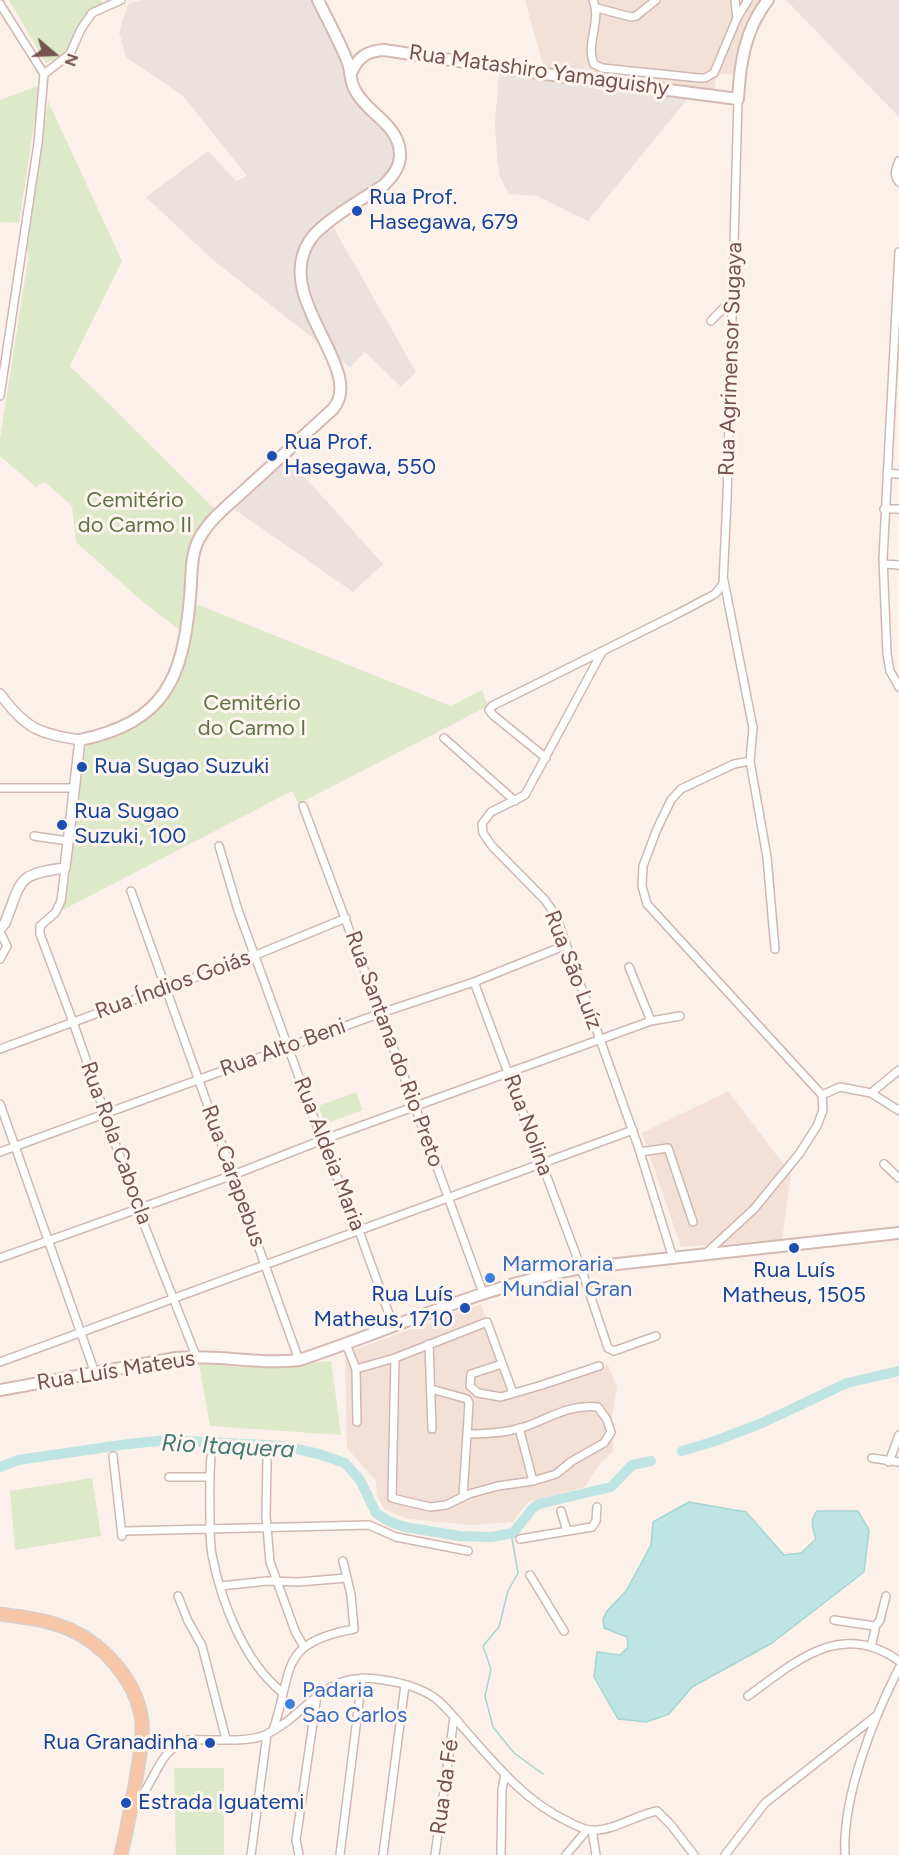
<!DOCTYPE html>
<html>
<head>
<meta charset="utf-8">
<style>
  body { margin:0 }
  #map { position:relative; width:899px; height:1855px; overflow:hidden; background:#fcf0ea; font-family:Figtree,sans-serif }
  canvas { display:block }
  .north { position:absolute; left:24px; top:24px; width:60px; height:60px; -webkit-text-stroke:4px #fef5f0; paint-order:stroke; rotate:109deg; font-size:16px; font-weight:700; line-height:24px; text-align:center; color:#75534e }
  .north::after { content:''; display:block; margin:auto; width:21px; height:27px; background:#75534e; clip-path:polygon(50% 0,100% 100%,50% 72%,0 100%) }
</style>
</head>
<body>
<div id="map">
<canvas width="899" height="1855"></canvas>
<div class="north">N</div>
</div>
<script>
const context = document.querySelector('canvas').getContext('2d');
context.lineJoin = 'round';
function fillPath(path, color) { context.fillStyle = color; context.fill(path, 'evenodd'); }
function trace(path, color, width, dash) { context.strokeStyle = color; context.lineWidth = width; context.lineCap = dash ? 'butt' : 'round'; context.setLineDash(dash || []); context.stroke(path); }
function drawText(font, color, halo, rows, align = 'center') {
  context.font = font + ' Figtree,sans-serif'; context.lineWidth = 6; context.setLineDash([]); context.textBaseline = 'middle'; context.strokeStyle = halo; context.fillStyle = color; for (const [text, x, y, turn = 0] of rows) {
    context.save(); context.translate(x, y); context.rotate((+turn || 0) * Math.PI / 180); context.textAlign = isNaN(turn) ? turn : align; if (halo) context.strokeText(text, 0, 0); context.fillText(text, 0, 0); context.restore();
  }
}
const residential = new Path2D(`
  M525,0H761L744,32L733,75L717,73L714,91L544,69Z
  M728,1091L791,1174L782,1240L681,1247L642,1133Z
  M481,1304L515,1390L608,1365L617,1386L612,1416L613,1451L598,1466L585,1487L528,1502L513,1522L472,1525L409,1519L385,1510L377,1496L376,1481L347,1448L345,1353Z`);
const industrial = new Path2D(`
  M143,0H314L343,59L346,85L353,100L382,124L393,143L395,154L393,166L386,178L328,218L416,372L401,387L365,352L350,367L213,260L146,197L208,151L236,181L247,176L183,96L126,57L119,32L128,4Z
  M786,0H899V117Z
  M499,73L689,97L588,221L537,196L509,194L500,177L497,158L495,122Z
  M284,454L383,564L353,592L231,507Z`);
const green = new Path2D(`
  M9,0H100L103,3L66,54L46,63Z
  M40,85L19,223L0,222V100Z
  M48,101L122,261L70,366L218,512L205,527L181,631L143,602L76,542L72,506L45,482L38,485L37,488L0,456V439L29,253L26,252V247Z
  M194,603L451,706L482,690L488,706L304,801L298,803L292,791L57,913L86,746C98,738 116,737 129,730C179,705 188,653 194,603Z
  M356,1092L363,1110L325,1124L318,1106Z
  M331,1361L341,1435L210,1426L199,1364L239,1367Z
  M92,1478L101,1536L15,1550L10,1491Z
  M174,1768H224V1855H176Z`);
const water = new Path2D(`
  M689,1502L746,1512L784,1555L801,1553L816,1539C813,1528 809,1521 817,1511H858L869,1530L864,1572L772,1643L692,1687L669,1714L646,1722L618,1719L594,1677L597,1652L620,1655L628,1647L627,1637L604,1628L603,1619L607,1611L626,1591L651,1545L653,1522Z`);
const stream = new Path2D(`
  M511,1533L518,1573L508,1591L499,1627L483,1646L491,1669L485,1696L493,1727L514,1753L543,1774`);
const river = new Path2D(`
  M682,1451L715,1441L762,1423L847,1383L899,1371
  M0,1467L18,1460L128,1444L168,1440L283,1446L319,1454L345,1463L360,1480L376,1513L390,1522L405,1527L459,1536L491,1537L513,1533L532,1509L539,1504L611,1487L632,1465L651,1461`);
const minor = new Path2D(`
  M593,0C602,20 585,44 594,64L602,68L699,78H705L714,73L737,18L748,0
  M735,0L737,18
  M0,4L44,74
  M597,8L631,17L636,16L656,0
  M44,74L70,54L81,29L92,13L121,0
  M899,161C896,168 893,176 899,182
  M899,252L883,559L887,654L890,671L899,687
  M711,321L733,298
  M0,396L38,143L44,74
  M887,473L899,474
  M884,509H899
  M884,564L899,565
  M724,581L753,728L750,761L767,857L775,949
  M602,652L525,795L491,812L482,824L483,833L492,846L545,900L556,916L638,1146L673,1258
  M444,738L515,801
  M546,758L493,715L489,710L492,706L677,614L715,594L723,584L727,498L738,99
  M750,761L734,764L681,789L671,800L657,829L643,866L642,886L647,904L822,1095L840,1087L871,1093L899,1070
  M0,788H74
  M303,806L405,1079L483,1293
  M34,836L68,841
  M219,846L238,910L322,1140L359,1231L393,1325
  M65,868L61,901L55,913L40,926V934L73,1022L138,1209L196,1356
  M131,891L299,1360
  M0,932L7,946L0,959
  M629,967L651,1021L680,1016
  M474,982L581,1268L608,1348L614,1351L656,1336
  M0,1049L256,955L346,918
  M871,1093L898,1110L899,1109
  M0,1104L95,1373
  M0,1152L381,1013L474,982L566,945
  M640,1152L668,1148L693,1222
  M884,1164L899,1178
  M704,1255L754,1209L799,1154L817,1126L823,1110L822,1095
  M0,1258L233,1175L322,1140L651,1021
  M346,1344L356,1369L357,1422
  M429,1344L432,1429
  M395,1358L392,1498L430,1507L446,1505L469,1494L498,1486L533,1481L556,1474L572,1461L604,1443L611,1432L607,1420L598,1407C571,1404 551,1417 527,1426C508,1433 488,1434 467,1434
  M0,1362L633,1130
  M502,1364L471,1374L470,1386L478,1393L501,1397L542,1385L599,1366
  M356,1369L395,1358L487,1322L513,1393
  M431,1389L467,1399L469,1403L463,1496
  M519,1428L533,1481
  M113,1456L122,1536
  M211,1457C209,1479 210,1500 210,1522C210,1533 210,1544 212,1555C221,1601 244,1662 282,1692
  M872,1458L899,1462
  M267,1460L266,1516L270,1562L295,1631L304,1647
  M889,1462L899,1435
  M169,1477H209
  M561,1511L567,1531
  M126,1531L369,1525L396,1537L468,1551
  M520,1539L592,1527L596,1521L597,1507
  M530,1575L564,1631
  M221,1586L267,1581L298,1582L347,1578
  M178,1596L188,1621L202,1646L226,1739
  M834,1620L874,1626L875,1630L871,1647
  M875,1627L880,1620L886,1596
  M748,1696C795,1662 841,1619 899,1661
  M273,1730C294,1670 277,1643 354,1629L351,1595L343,1561
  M133,1807C154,1787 158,1748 188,1740C207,1739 249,1743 265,1735C310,1714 322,1669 384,1680C400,1682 421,1688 435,1698C447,1707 456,1720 466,1731C496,1765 525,1801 567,1821C575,1825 583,1830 592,1830C611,1832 638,1814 657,1811L671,1825L694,1855
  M592,1830L596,1855
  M251,1855L267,1734
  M299,1855L296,1840L317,1695
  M340,1855L362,1678
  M383,1855L405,1685
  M435,1855L454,1718
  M501,1855L502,1790L505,1774
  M566,1855L587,1830
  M725,1855L765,1803L876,1716
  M845,1855C842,1797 873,1719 899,1668`);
const tertiary = new Path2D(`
  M0,694C26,729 38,733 80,740L65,868C16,874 22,880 5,923L0,929`);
const secondary = new Path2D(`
  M351,73C358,57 367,51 384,50L545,74L738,99C740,63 745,29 768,0
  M80,740C165,722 183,679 190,597C192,578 190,556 199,539C210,518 232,502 249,486C277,461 304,435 333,409C367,369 271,298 310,240C322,222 364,198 384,185C393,176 401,166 400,153C398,123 367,114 355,90C350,82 351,72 348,63C340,42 328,21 318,0
  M0,1390L176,1358C217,1354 258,1365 299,1360C393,1329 483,1286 581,1268L899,1233`);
const primary = new Path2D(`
  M0,1614C23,1617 49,1620 71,1630C104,1645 134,1679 141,1715C144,1730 141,1746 139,1761C134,1793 128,1824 121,1855`);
const markers = [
  [357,211,6,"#1a4fb4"],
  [272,456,6,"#1a4fb4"],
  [82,767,6,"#1a4fb4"],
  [62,825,6,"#1a4fb4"],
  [794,1248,6,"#1a4fb4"],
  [490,1278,6,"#3f7fe0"],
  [465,1308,6,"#1a4fb4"],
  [290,1704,6,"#3f7fe0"],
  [210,1743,6,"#1a4fb4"],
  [126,1803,6,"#1a4fb4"]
];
const streetNames = [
  ["Rua Matashiro Yamaguishy",539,71,8],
  ["Rua Agrimensor Sugaya",731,359,-88],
  ["Rua São Luíz",573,970,69],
  ["Rua Índios Goiás",173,985,-20],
  ["Rua Alto Beni",283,1048,-20],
  ["Rua Santana do Rio Preto",394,1049,70],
  ["Rua Nolina",528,1125,70],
  ["Rua Rola Cabocla",116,1143,70],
  ["Rua Aldeia Maria",329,1154,69],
  ["Rua Carapebus",233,1176,70],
  ["Rua Luís Mateus",116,1371,-9],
  ["Rua da Fé",445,1787,-82]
];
const transitNames = [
  ["Rua Prof.",369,198],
  ["Hasegawa, 679",369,223],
  ["Rua Prof.",284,443],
  ["Hasegawa, 550",284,468],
  ["Rua Sugao Suzuki",94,767],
  ["Rua Sugao",74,812],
  ["Suzuki, 100",74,837],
  ["Rua Luís",794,1271,"center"],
  ["Matheus, 1505",794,1296,"center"],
  ["Rua Luís",453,1295,"right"],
  ["Matheus, 1710",453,1320,"right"],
  ["Rua Granadinha",198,1743,"right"],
  ["Estrada Iguatemi",138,1803]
];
const parkNames = [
  ["Cemitério",135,501],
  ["do Carmo II",135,526],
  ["Cemitério",252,704],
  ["do Carmo I",252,729]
];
const shopNames = [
  ["Marmoraria",502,1265],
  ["Mundial Gran",502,1290],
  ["Padaria",302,1691],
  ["Sao Carlos",302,1716]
];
const waterNames = [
  ["Rio Itaquera",228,1447,3]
];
fillPath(residential, '#f3e1d8');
fillPath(industrial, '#ebe2df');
fillPath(green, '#dde9c8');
fillPath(water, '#bee5e1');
trace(water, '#a5d6d2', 1.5);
trace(stream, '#a5d6d2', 1.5);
trace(river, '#bee5e1', 10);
trace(minor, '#d0b8b2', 10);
trace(tertiary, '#d0b8b2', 12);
trace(secondary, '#d5b9b2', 14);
trace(primary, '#d8cfcd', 15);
trace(minor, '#fff', 7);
trace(tertiary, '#fff', 9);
trace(secondary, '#fff', 10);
trace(primary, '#f6c6a6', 12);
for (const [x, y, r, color] of markers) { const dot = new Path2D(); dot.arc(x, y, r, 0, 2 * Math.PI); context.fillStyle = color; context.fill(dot); trace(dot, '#fef5f0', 2); }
drawText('22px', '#75534e', '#fef5f0', streetNames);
drawText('22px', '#164399', '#fef5f0', transitNames, 'left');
drawText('22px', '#5e7443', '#fef5f0', parkNames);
drawText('22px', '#366cbe', '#fef5f0', shopNames, 'left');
drawText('italic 24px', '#427976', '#fef5f0', waterNames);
</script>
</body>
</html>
